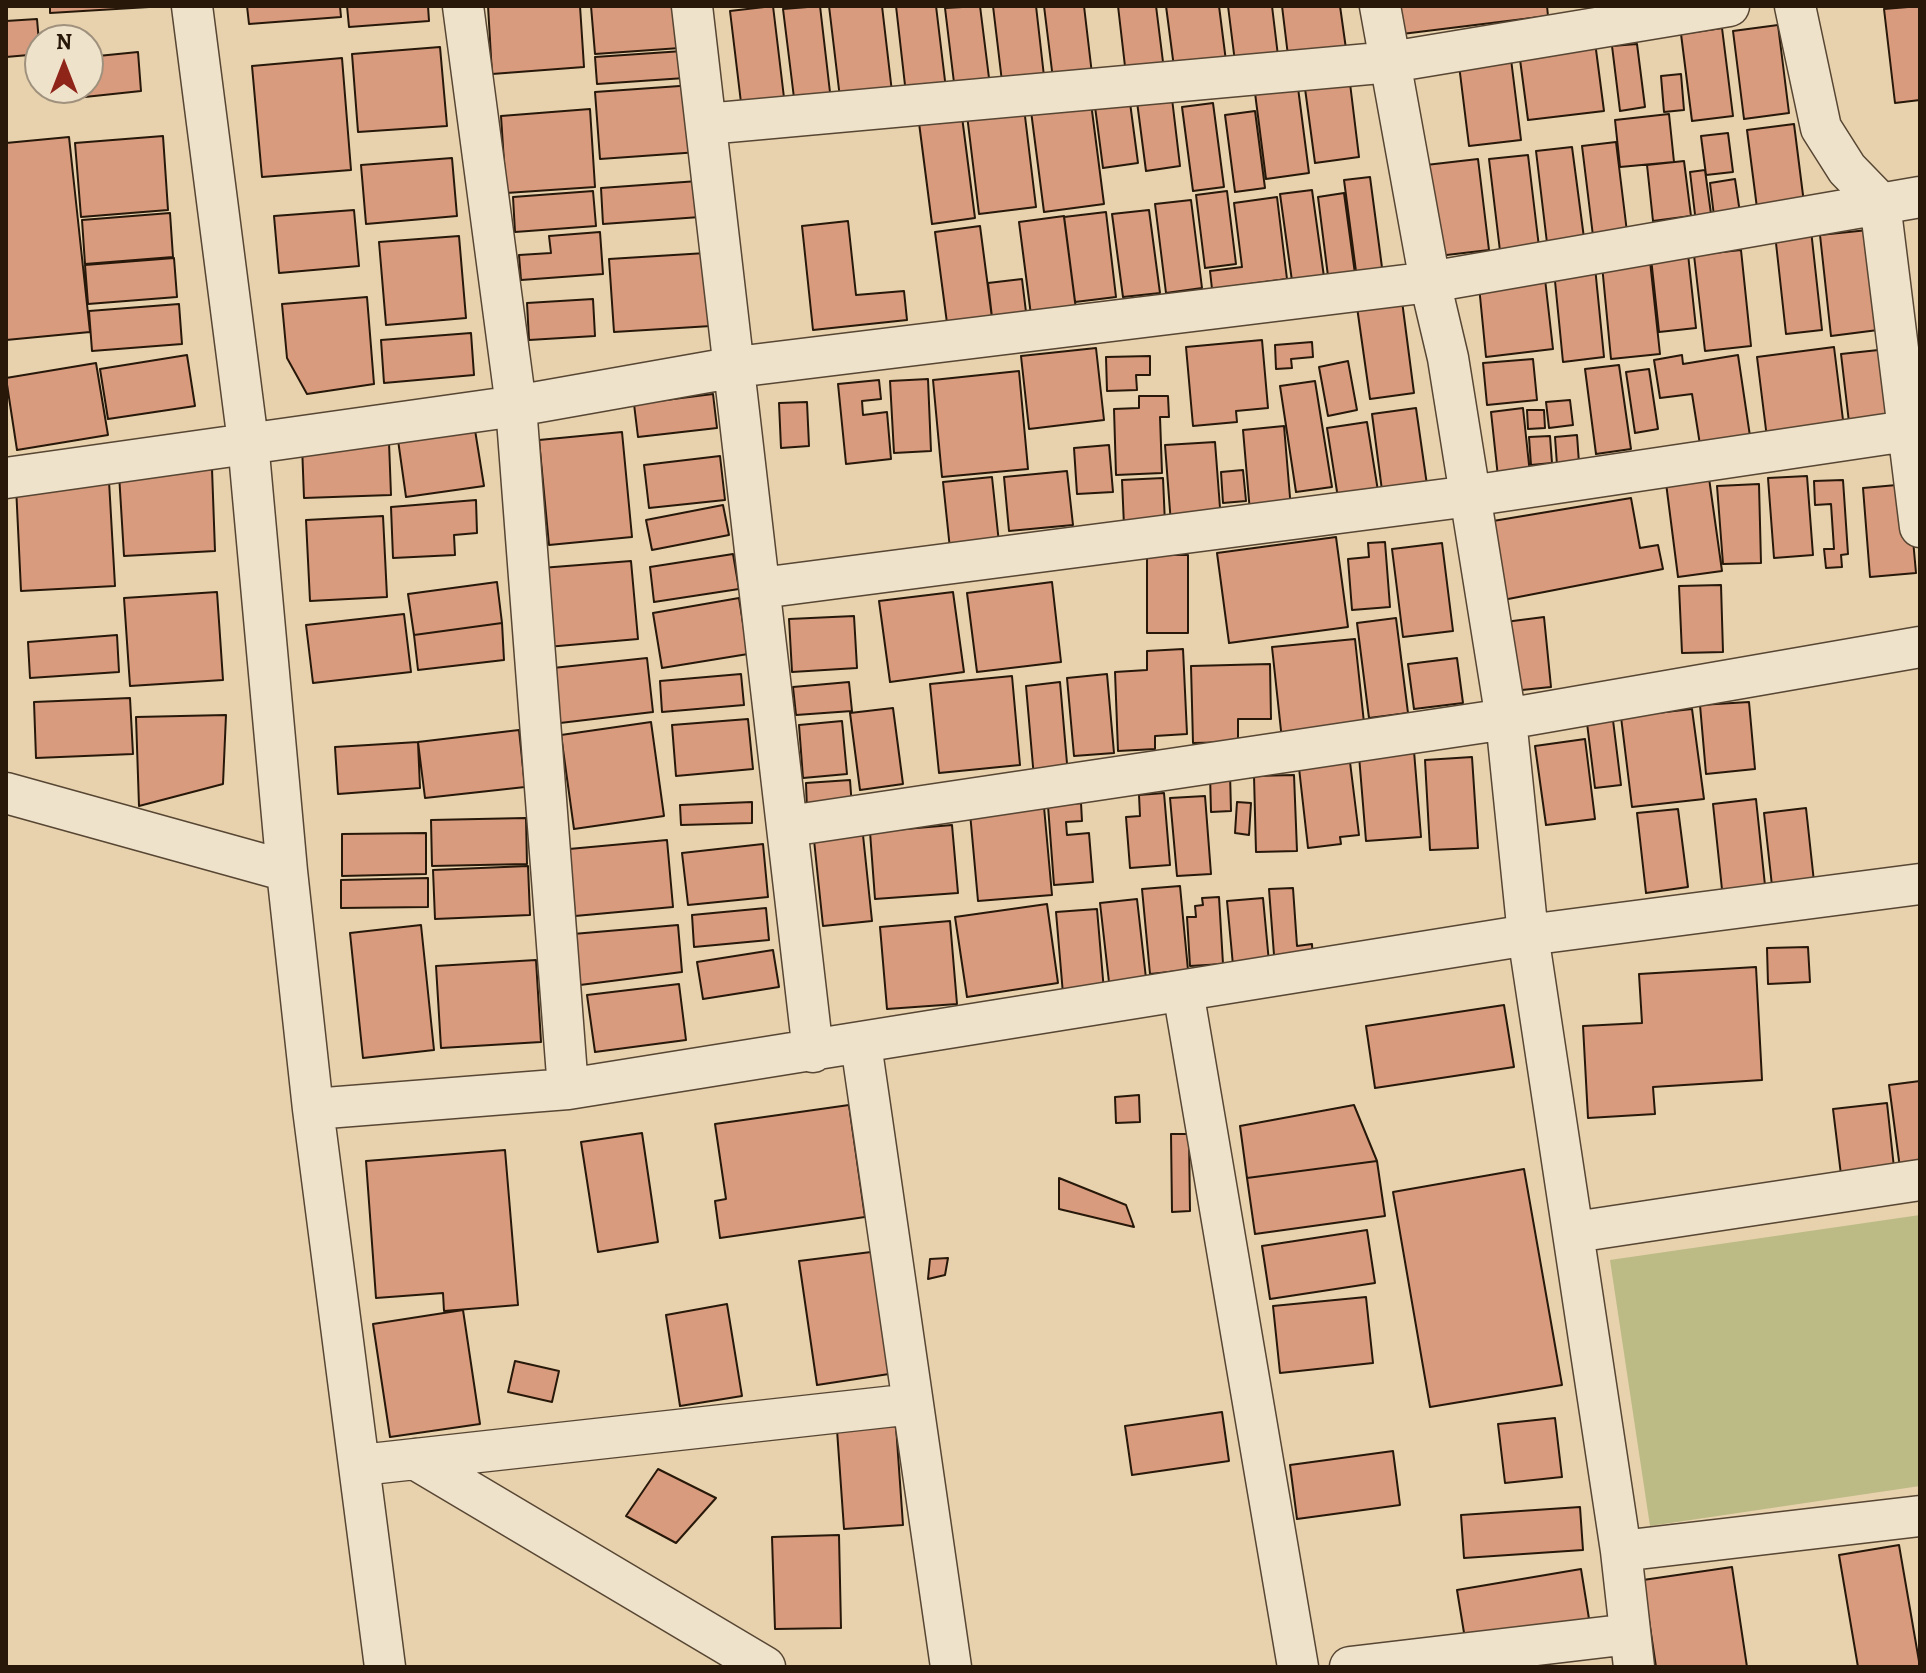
<!DOCTYPE html>
<html>
<head>
<meta charset="utf-8">
<style>
  body { margin:0 }
  #map { position:relative; width:1926px; height:1673px; overflow:hidden; background:#e7d2ad; font-family:Alegreya,serif }
  canvas { display:block }
  .frame { position:absolute; inset:0; border:8px solid #27180a; pointer-events:none }
  .north { position:absolute; left:24px; top:24px; width:80px; height:80px; box-sizing:border-box; background:#efe2ca; border:2px solid #9f917d; border-radius:50%; rotate:0deg; font-size:22px; font-weight:700; line-height:32px; text-align:center; color:#27180a }
  .north::after { content:''; display:block; margin:auto; width:28px; height:36px; background:#8f2418; clip-path:polygon(50% 0,100% 100%,50% 72%,0 100%) }
</style>
</head>
<body>
<div id="map">
<canvas width="1926" height="1673"></canvas>
<div class="frame"></div>
<div class="north">N</div>
</div>
<script>
const context = document.querySelector('canvas').getContext('2d');
context.lineJoin = 'round';
function fillPath(path, color) { context.fillStyle = color; context.fill(path, 'evenodd'); }
function trace(path, color, width, dash) { context.strokeStyle = color; context.lineWidth = width; context.lineCap = dash ? 'butt' : 'round'; context.setLineDash(dash || []); context.stroke(path); }
const green = new Path2D(`
  M1920,1215V1486L1650,1526L1610,1260Z`);
const building = new Path2D(`
  M50,6H149V7L50,13Z
  M247,6H340L341,17L249,24Z
  M347,6H428L429,21L349,27Z
  M488,6H580L584,67L492,74Z
  M591,6H677L680,48L595,54Z
  M773,6L785,106L742,111L730,11Z
  M820,6L831,101L795,106L783,9Z
  M829,6H882L892,92L840,98Z
  M896,6H936L946,89L906,94Z
  M980,6L990,86L955,91L945,8Z
  M993,6H1036L1045,85L1003,90Z
  M1044,6H1084L1092,74L1053,79Z
  M1118,6H1156L1164,70L1126,75Z
  M1166,6H1219L1227,69L1175,75Z
  M1228,6H1272L1278,56L1235,62Z
  M1282,6H1340L1347,56L1289,64Z
  M1399,6H1547L1548,16L1402,34Z
  M1920,6V100L1895,103L1884,9Z
  M37,19L40,54L6,57V21Z
  M1778,25L1789,113L1744,119L1733,31Z
  M1722,28L1733,116L1692,121L1681,34Z
  M1595,42L1604,111L1528,120L1519,52Z
  M1637,44L1645,107L1620,111L1612,46Z
  M440,47L447,126L358,132L352,54Z
  M683,51L685,78L597,84L595,57Z
  M138,52L141,91L66,99L64,88H88V57Z
  M342,58L351,170L262,177L252,66Z
  M1511,59L1521,140L1469,146L1459,65Z
  M1681,74L1684,110L1664,112L1661,76Z
  M1349,75L1359,157L1315,163L1304,81Z
  M1297,80L1309,173L1266,179L1254,85Z
  M694,85L699,152L600,159L595,92Z
  M1171,90L1180,166L1146,171L1136,94Z
  M1129,95L1138,163L1103,168L1094,99Z
  M1091,103L1104,204L1044,212L1031,111Z
  M1213,103L1224,187L1193,191L1182,107Z
  M1024,108L1036,207L979,214L967,115Z
  M590,109L595,187L506,193L501,116Z
  M961,109L975,218L932,224L918,115Z
  M1255,111L1265,188L1235,192L1225,115Z
  M1669,114L1674,162L1620,167L1615,120Z
  M1794,124L1804,203L1757,208L1747,130Z
  M1728,133L1733,172L1706,175L1701,136Z
  M163,136L168,210L81,217L75,143Z
  M69,137L90,332L6,340V143Z
  M1616,142L1627,232L1593,236L1582,146Z
  M1572,147L1584,238L1547,243L1536,151Z
  M1528,155L1539,247L1500,251L1489,159Z
  M452,158L457,216L366,224L361,165Z
  M1478,159L1489,250L1438,256L1426,165Z
  M1684,161L1691,216L1653,221L1647,165Z
  M1705,170L1712,221L1696,223L1690,172Z
  M1370,177L1383,275L1357,279L1344,180Z
  M1735,179L1740,213L1714,216L1710,183Z
  M698,181L700,217L603,224L601,188Z
  M1312,190L1324,277L1292,281L1280,194Z
  M593,191L596,226L515,232L513,197Z
  M1227,191L1236,264L1205,268L1196,195Z
  M1344,193L1356,281L1329,284L1318,197Z
  M1277,197L1287,279L1212,289L1210,271L1242,267L1234,203Z
  M1191,200L1202,288L1166,293L1155,204Z
  M354,210L359,266L279,273L274,216Z
  M1149,210L1160,293L1123,297L1112,214Z
  M1106,212L1116,297L1075,302L1064,217Z
  M170,213L173,257L85,264L82,220Z
  M1064,216L1077,317L1032,323L1019,222Z
  M848,221L856,295L904,291L907,320L813,330L802,226Z
  M980,226L992,318L947,323L935,232Z
  M1811,230L1822,330L1786,334L1775,234Z
  M1868,230L1878,330L1831,336L1820,235Z
  M600,232L603,274L521,280L519,255L551,253L549,236Z
  M459,236L466,318L386,325L379,242Z
  M1741,250L1751,346L1705,351L1694,255Z
  M706,253L711,326L614,332L609,259Z
  M1688,254L1696,328L1659,332L1651,258Z
  M174,258L177,297L88,304L85,265Z
  M1650,261L1660,354L1611,359L1602,265Z
  M1595,267L1604,357L1563,362L1554,271Z
  M1022,279L1026,312L992,317L988,283Z
  M1545,279L1553,349L1486,357L1479,286Z
  M367,297L374,384L307,394L287,358L282,304Z
  M593,299L595,336L529,340L527,303Z
  M1402,301L1414,393L1370,399L1357,307Z
  M179,304L182,344L92,351L89,311Z
  M471,333L474,375L384,383L381,340Z
  M1262,340L1268,408L1236,411L1237,422L1193,426L1186,347Z
  M1312,342L1313,357L1291,359L1292,368L1276,369L1275,345Z
  M1834,347L1844,428L1767,438L1757,357Z
  M1096,348L1104,420L1029,429L1021,356Z
  M1888,349L1896,426L1850,431L1841,354Z
  M187,355L195,406L108,419L100,369Z
  M1682,355L1683,364L1738,355L1751,443L1701,451L1692,394L1660,398L1654,360Z
  M1150,356V375H1136L1137,390L1107,391L1106,357Z
  M1533,359L1537,400L1487,405L1483,363Z
  M1348,361L1357,410L1328,416L1319,367Z
  M96,363L108,435L17,450L6,378Z
  M1619,365L1631,449L1596,454L1585,369Z
  M1649,369L1658,429L1635,433L1626,372Z
  M1019,371L1028,469L942,477L933,380Z
  M928,379L931,451L894,453L890,381Z
  M879,380L881,399L862,401L863,415L887,412L891,459L846,464L838,384Z
  M1315,381L1332,487L1296,492L1280,386Z
  M713,394L717,428L638,437L634,404Z
  M1139,396H1168L1169,417H1160L1162,473L1116,475L1114,409L1139,408Z
  M1570,400L1573,425L1549,428L1546,402Z
  M807,402L809,446L781,448L779,403Z
  M1416,408L1428,492L1383,498L1372,414Z
  M1523,408L1530,474L1498,477L1491,412Z
  M1527,410H1544L1545,428L1528,429Z
  M1367,422L1378,491L1338,498L1327,428Z
  M1284,426L1291,509L1250,512L1243,430Z
  M475,430L484,486L406,497L398,440Z
  M622,432L632,537L549,545L539,440Z
  M1577,435L1579,463L1557,465L1555,437Z
  M1550,436L1552,463L1531,465L1529,437Z
  M389,442L391,495L304,498L302,445Z
  M1215,442L1221,521L1171,524L1165,445Z
  M1109,445L1113,492L1077,494L1074,448Z
  M720,456L725,500L649,508L644,465Z
  M212,469L215,551L124,556L119,474Z
  M1243,470L1246,501L1223,503L1221,472Z
  M1067,471L1073,525L1009,531L1004,477Z
  M1807,476L1813,555L1774,558L1768,478Z
  M992,477L999,543L950,549L943,482Z
  M1163,478L1165,524L1124,526L1122,480Z
  M1709,478L1722,571L1678,577L1666,483Z
  M1843,480L1848,554L1841,555L1842,567L1826,568L1824,549H1834L1831,504L1815,505L1814,481Z
  M109,481L115,586L21,591L16,486Z
  M1759,484L1761,563L1723,564L1717,486Z
  M1908,484L1916,573L1870,577L1863,488Z
  M1631,498L1640,548L1658,545L1663,569L1503,600L1487,522Z
  M476,500L477,533L454,535L455,555L393,558L391,507Z
  M723,505L729,535L652,550L646,520Z
  M383,516L387,597L310,601L306,520Z
  M1336,537L1348,627L1229,643L1217,553Z
  M1385,542L1390,607L1352,610L1348,559L1369,557L1368,543Z
  M1442,543L1453,631L1403,637L1392,549Z
  M733,554L739,589L654,602L650,567Z
  M1147,555H1188V633H1147Z
  M631,561L638,639L547,647L541,568Z
  M497,582L502,623L414,635L408,594Z
  M1052,582L1061,662L977,672L967,593Z
  M1721,585L1723,652L1682,653L1679,586Z
  M217,592L223,680L130,686L124,598Z
  M953,592L964,672L890,682L879,601Z
  M739,598L748,654L662,668L653,613Z
  M404,614L411,672L313,683L306,625Z
  M854,616L857,668L792,672L789,619Z
  M1544,617L1551,687L1512,691L1505,622Z
  M1396,618L1408,713L1369,718L1357,623Z
  M502,623L504,660L418,670L414,635Z
  M117,635L119,672L30,678L28,642Z
  M1355,639L1365,732L1282,740L1272,647Z
  M1183,649L1187,734L1155,736V749L1118,751L1115,672L1147,670V651Z
  M647,658L653,712L560,723L553,668Z
  M1457,658L1463,703L1414,709L1408,664Z
  M1270,664L1271,719H1238V742L1193,743L1191,666Z
  M741,674L744,705L662,712L660,681Z
  M1107,674L1114,753L1074,756L1067,678Z
  M1012,676L1020,765L939,773L930,684Z
  M849,682L852,711L796,715L793,687Z
  M1060,682L1068,775L1034,778L1026,686Z
  M130,698L133,754L36,758L34,702Z
  M1749,702L1755,769L1706,774L1700,705Z
  M893,708L903,784L860,790L850,713Z
  M1692,709L1704,799L1632,807L1621,717Z
  M1612,712L1621,785L1595,788L1586,715Z
  M226,715L223,784L139,806L136,717Z
  M748,719L753,769L676,776L672,725Z
  M842,721L847,774L803,778L799,725Z
  M651,722L664,816L574,829L561,735Z
  M519,730L525,787L425,798L418,742Z
  M1585,739L1595,819L1546,825L1535,746Z
  M418,742L420,788L338,794L335,747Z
  M1414,751L1421,837L1366,841L1359,756Z
  M1472,757L1478,848L1430,850L1425,760Z
  M1350,762L1359,835L1340,837L1341,844L1308,848L1299,768Z
  M1230,773L1231,811L1211,812L1210,774Z
  M1294,775L1297,851L1256,852L1254,776Z
  M850,780L852,807L807,810L806,783Z
  M1164,793L1170,865L1130,868L1126,817L1140,816L1139,795Z
  M1205,796L1211,874L1177,876L1170,798Z
  M1756,799L1766,895L1723,899L1713,804Z
  M752,802V823L681,825L680,805Z
  M1237,802L1251,803L1249,835L1235,833Z
  M1081,803L1082,821L1066,822L1067,835L1089,833L1093,882L1054,885L1048,806Z
  M1044,807L1052,895L978,901L970,813Z
  M1806,808L1815,891L1773,895L1764,813Z
  M1678,809L1688,887L1646,893L1637,813Z
  M526,818L527,864L432,866L431,820Z
  M952,825L958,893L875,899L870,832Z
  M426,833V874L342,876V834Z
  M863,835L872,921L823,926L814,840Z
  M667,840L673,907L575,916L569,849Z
  M763,844L768,897L688,905L682,853Z
  M528,866L530,915L435,919L433,870Z
  M428,878V907L341,908V880Z
  M1180,886L1188,970L1150,974L1142,889Z
  M1293,888L1297,946L1312,944L1313,965L1275,968L1269,889Z
  M1219,897L1223,964L1190,966L1187,917H1196L1195,906L1203,905L1202,898Z
  M1263,898L1270,973L1234,976L1227,901Z
  M1137,899L1147,987L1110,991L1100,903Z
  M1047,904L1058,983L967,997L955,917Z
  M766,908L769,940L694,947L692,915Z
  M1097,909L1104,991L1063,994L1056,912Z
  M950,921L957,1004L887,1009L880,927Z
  M421,925L434,1050L363,1058L350,933Z
  M678,925L682,972L580,985L573,934Z
  M1808,947L1810,982L1768,984L1767,948Z
  M773,950L779,987L703,999L697,962Z
  M536,960L541,1042L441,1048L436,966Z
  M1756,967L1762,1080L1653,1087L1655,1114L1588,1118L1583,1026L1642,1023L1639,974Z
  M679,984L686,1040L595,1052L587,995Z
  M1504,1005L1514,1067L1375,1088L1366,1026Z
  M1920,1081V1174L1901,1176L1889,1085Z
  M1139,1095L1140,1122L1116,1123L1115,1097Z
  M1887,1103L1895,1177L1842,1183L1833,1109Z
  M849,1105L865,1217L720,1238L715,1201L726,1199L715,1124Z
  M1354,1105L1377,1161L1247,1178L1240,1126Z
  M642,1133L658,1242L598,1252L581,1142Z
  M1171,1134H1189L1190,1211L1172,1212Z
  M505,1150L518,1305L444,1311L443,1293L376,1298L366,1161Z
  M1377,1161L1385,1216L1255,1234L1247,1178Z
  M1524,1169L1562,1385L1430,1407L1393,1192Z
  M1059,1178L1126,1205L1134,1227L1059,1209Z
  M1367,1230L1375,1283L1270,1299L1262,1246Z
  M871,1252L889,1374L817,1385L799,1261Z
  M948,1258L945,1275L928,1279L930,1259Z
  M1366,1297L1373,1363L1280,1373L1273,1306Z
  M727,1304L742,1396L680,1406L666,1315Z
  M463,1310L480,1424L390,1437L373,1324Z
  M515,1361L559,1371L552,1402L508,1392Z
  M1222,1412L1229,1461L1132,1475L1125,1426Z
  M1555,1418L1562,1477L1505,1483L1498,1424Z
  M896,1426L903,1525L844,1529L837,1430Z
  M1393,1451L1400,1505L1297,1519L1290,1465Z
  M658,1469L716,1498L676,1543L626,1516Z
  M1580,1507L1583,1550L1464,1558L1461,1515Z
  M839,1535L841,1628L775,1629L772,1537Z
  M1899,1545L1920,1667H1858L1839,1555Z
  M1732,1567L1747,1667H1656L1643,1580Z
  M1581,1569L1590,1625L1466,1645L1457,1590Z`);
const minor = new Path2D(`
  M192,6L248,442L287,871L313,1109L385,1667
  M463,6L516,406L568,1089
  M692,6L813,1052
  M1380,6L1430,282L1448,358L1506,719L1528,935L1621,1551L1634,1667
  M1795,6L1821,128L1847,169L1880,203L1920,527
  M706,124L1391,62L1729,6
  M6,478L516,406L736,367L1430,282L1920,197
  M761,588L1470,496L1920,429
  M6,793L287,871
  M789,826L1506,719L1920,647
  M1183,991L1298,1667
  M861,1044L951,1667
  M313,1109L568,1089L1528,935L1920,884
  M1575,1232L1920,1180
  M415,1459L765,1667
  M361,1465L913,1404
  M1621,1551L1920,1516
  M1350,1667L1630,1634`);
fillPath(green, '#bcba85');
fillPath(building, '#d89b7d');
trace(building, '#27180a', 2);
trace(minor, '#574633', 43);
trace(minor, '#efe2ca', 40);
</script>
</body>
</html>
